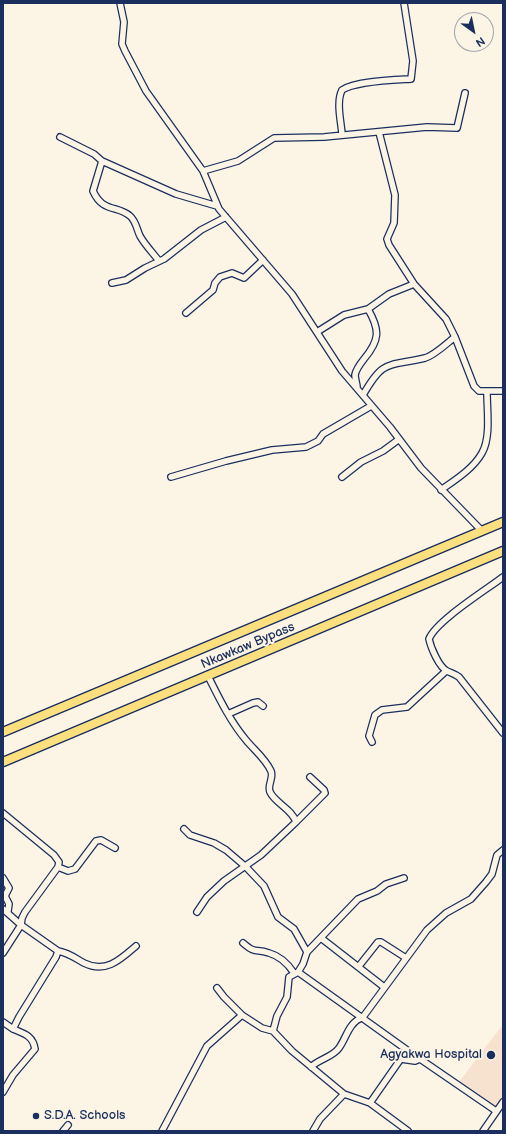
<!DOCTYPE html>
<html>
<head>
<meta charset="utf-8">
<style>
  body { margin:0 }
  #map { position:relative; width:506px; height:1134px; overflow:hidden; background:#fcf5e5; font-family:"Balsamiq Sans",sans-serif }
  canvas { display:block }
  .frame { position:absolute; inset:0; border:4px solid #1b2f5e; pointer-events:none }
  .north { position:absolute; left:454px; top:12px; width:40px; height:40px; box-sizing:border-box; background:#fcf5e5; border:1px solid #a2a6af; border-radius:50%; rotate:147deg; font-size:11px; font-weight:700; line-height:16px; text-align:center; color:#1b2f5e }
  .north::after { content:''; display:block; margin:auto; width:14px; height:18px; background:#1b2f5e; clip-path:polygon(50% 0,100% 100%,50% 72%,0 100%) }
</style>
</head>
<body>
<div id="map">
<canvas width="506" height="1134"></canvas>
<div class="frame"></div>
<div class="north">N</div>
</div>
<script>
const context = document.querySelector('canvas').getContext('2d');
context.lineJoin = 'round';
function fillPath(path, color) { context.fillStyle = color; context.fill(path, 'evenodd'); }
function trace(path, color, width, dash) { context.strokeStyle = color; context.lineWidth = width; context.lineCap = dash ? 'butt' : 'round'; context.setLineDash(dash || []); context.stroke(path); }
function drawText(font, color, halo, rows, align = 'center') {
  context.font = font + ' "Balsamiq Sans",sans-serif'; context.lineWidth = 4; context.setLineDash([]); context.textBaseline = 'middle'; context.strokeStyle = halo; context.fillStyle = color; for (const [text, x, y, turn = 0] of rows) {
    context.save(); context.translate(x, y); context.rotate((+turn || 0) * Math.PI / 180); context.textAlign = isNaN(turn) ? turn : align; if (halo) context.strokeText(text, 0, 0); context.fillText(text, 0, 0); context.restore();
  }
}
const built = new Path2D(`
  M501,1027L503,1028V1101L498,1108L459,1082Z`);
const minor = new Path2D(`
  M120,3L124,22L122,44L125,51L146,91L203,171L219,209L292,294L342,371L390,427L421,468L482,531
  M379,132L395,195L394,223L387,239L389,245L414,284L446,319L455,337L474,386L479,391H503
  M342,134C341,121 336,102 342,90C356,81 394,80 411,79L413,61L404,3
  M60,137L94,154L102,161L176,194L217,206
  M102,161L93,191C103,213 117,205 130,216C136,221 137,230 140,236C145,245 153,253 159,261
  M203,171L238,161L274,138L324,137L427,127L457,128L465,93
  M112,283L126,280L145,268L164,259L201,230L226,217
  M186,313L213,290L215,283L220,277L232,273L244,278L263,260
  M317,332L344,315L368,309L389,294L414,284
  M357,387C357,384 355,379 355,375C356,369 360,364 364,359C380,340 380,330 368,309
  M363,395C384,358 388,367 425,358C435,355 447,343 455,337
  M171,477L226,461L272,450L306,447L318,441L323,434L371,406
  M342,477L361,462L383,451L398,440
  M441,490C455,480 473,469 482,453C491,437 487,411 487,392
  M503,577C486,590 436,621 429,639C431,648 439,667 447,671C451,673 455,674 459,677L503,733
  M228,714L253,703L258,702L263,706
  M372,742L369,736L375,715L382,710L407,707L446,671
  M3,813L54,855L59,862L58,867L25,912L22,918L21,925L58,951C69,953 75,958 84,963C106,974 121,959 136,946
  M296,822L325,793L324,790L310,777
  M184,829L190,835L214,843L226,850L246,867L264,886L278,917L294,929L307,952L303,964L298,972L407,1050
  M58,867L68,871L75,869L96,841L101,840L115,848
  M3,878L9,888L5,896L9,904L8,911
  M3,909L21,925L3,953
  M197,912L207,897L224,881L261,855L296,822C292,809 275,803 270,792C267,785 274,778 271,771C265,758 254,750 246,740C230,721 219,698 208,676
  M321,938L384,987
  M243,943C257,955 255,948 269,953C280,956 288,964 294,973
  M307,952L358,899L377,891L386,884L404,878
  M359,966L378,942H381L406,958
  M217,988L224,997L242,1015L262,1028L273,1031L292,1051L344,1094
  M3,1022L13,1029
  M273,1031L277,1016L287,997L289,977L298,972
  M401,1059L415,1061L420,1059
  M311,1067C319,1059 333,1057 339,1048C347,1037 348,1023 363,1017L427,930L446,913L471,899L486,882L492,874L497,855L503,850
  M3,1092L13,1075L35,1049C33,1036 25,1034 13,1029L19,1017L56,957L58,951
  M370,1103L408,1131
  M63,1131L68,1125
  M162,1131L207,1046L242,1015
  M313,1131L320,1119L344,1094L370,1103L407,1050L496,1111
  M483,1131L503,1102`);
const highway = new Path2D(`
  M3,732L503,522
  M3,762L503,551`);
const markers = [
  [491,1055,5,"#1b2f5e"],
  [36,1116,4,"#1b2f5e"]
];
const streetNames = [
  ["Nkawkaw Bypass",248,646,-23]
];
const poiNames = [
  ["Agyakwa Hospital",482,1055],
  ["S.D.A. Schools",44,1116,"left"]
];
fillPath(built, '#f6e2ce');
trace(minor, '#1b2f5e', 8);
trace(highway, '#1b2f5e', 11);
trace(minor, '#fcf5e5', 5.5);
trace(highway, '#fce080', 8);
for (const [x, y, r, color] of markers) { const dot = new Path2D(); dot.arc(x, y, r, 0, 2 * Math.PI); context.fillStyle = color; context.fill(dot); trace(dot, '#fcf5e5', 1.5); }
drawText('13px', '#1b2f5e', '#fcf5e5', streetNames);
drawText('13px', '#1b2f5e', '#fcf5e5', poiNames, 'right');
</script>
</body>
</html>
